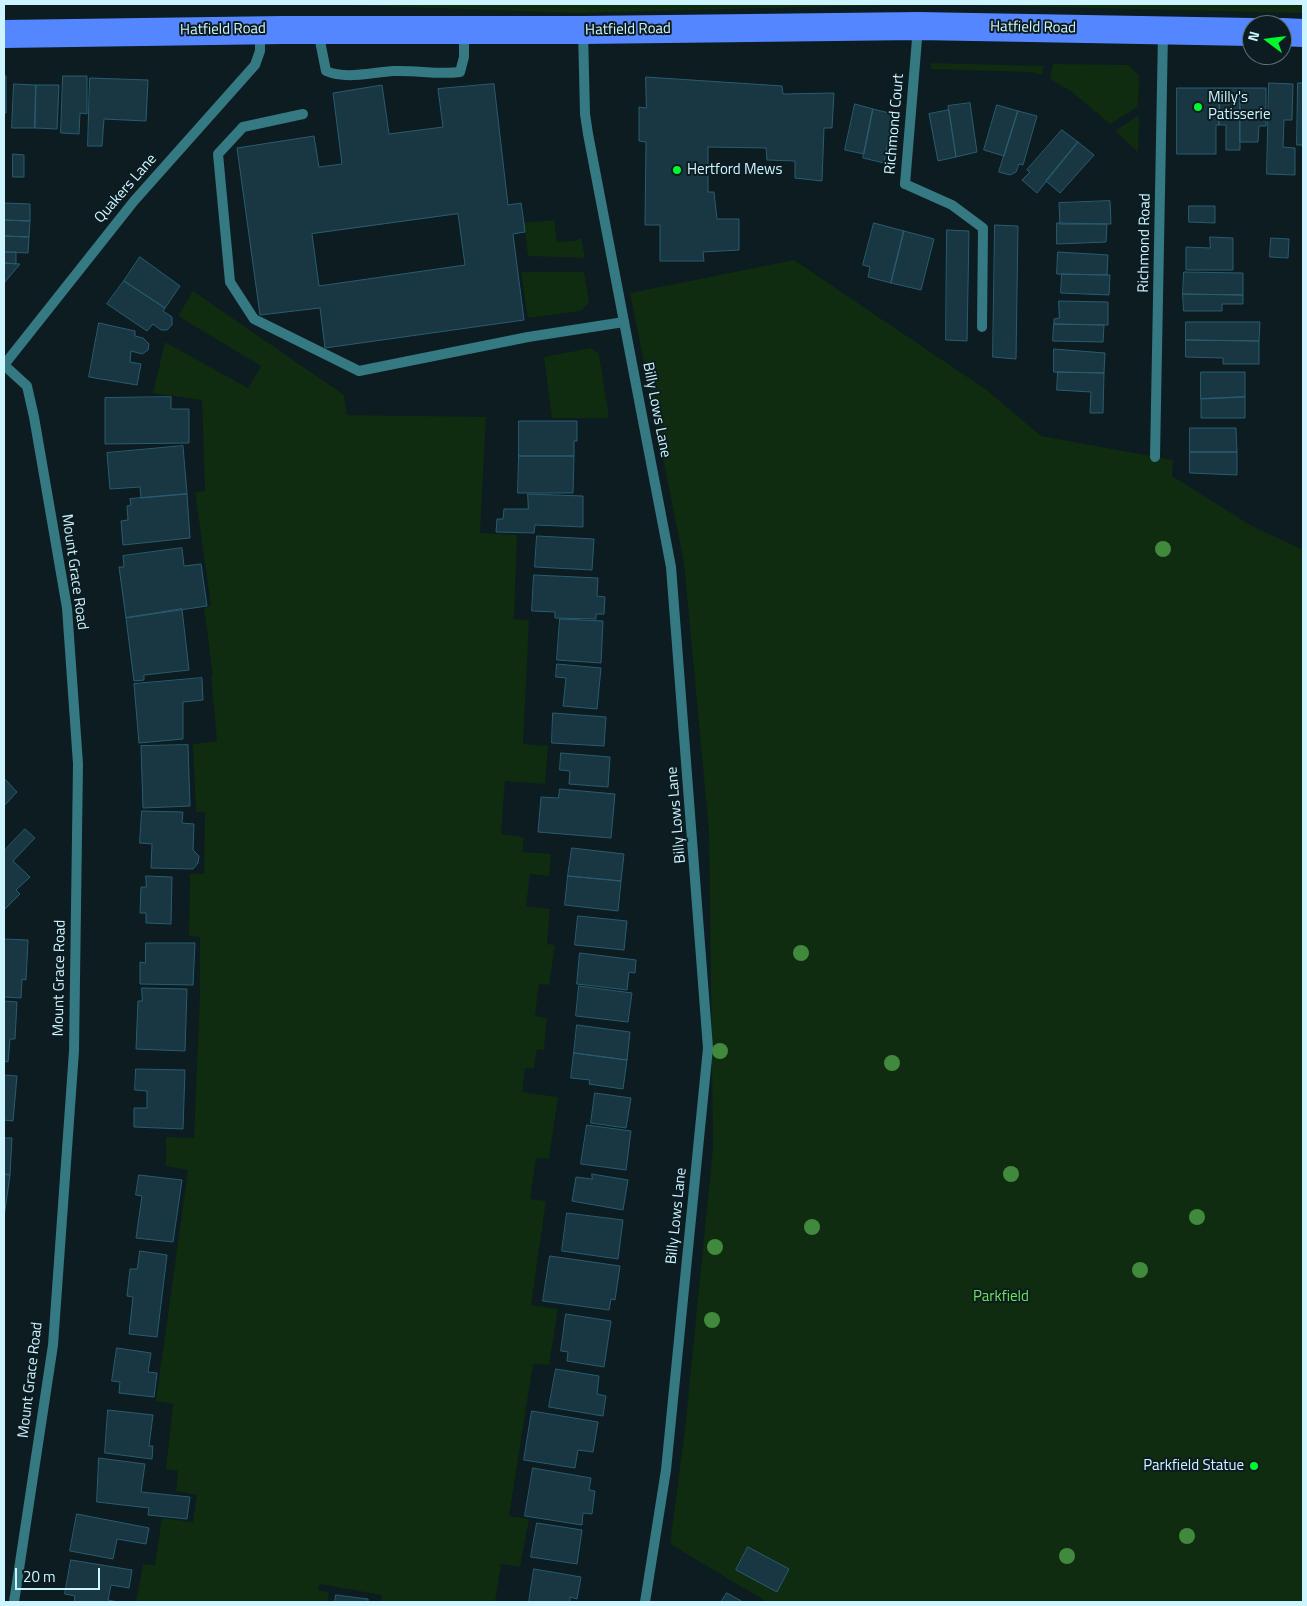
<!DOCTYPE html>
<html>
<head>
<meta charset="utf-8">
<style>
  body { margin:0 }
  #map { position:relative; width:1307px; height:1606px; overflow:hidden; background:#0c1c21; font-family:"Titillium Web",sans-serif }
  canvas { display:block }
  .frame { position:absolute; inset:0; border:5px solid #cdf5ff; pointer-events:none }
  .north { position:absolute; left:1242px; top:15px; width:50px; height:50px; box-sizing:border-box; background:#0c1c21; border:1px solid #59737a; border-radius:50%; rotate:285deg; font-size:14px; font-weight:700; line-height:20px; text-align:center; color:#cdf5ff }
  .north::after { content:''; display:block; margin:auto; width:18px; height:22px; background:#00f82c; clip-path:polygon(50% 0,100% 100%,50% 72%,0 100%) }
  .scale { position:absolute; left:15px; top:1568px; width:85px; height:22px; box-sizing:border-box; border:2px solid #cdf5ff; border-top:0; padding-left:6px; font-size:15px; line-height:18px; white-space:nowrap; color:#cdf5ff; -webkit-text-stroke:4px #0c1c21; paint-order:stroke }
</style>
</head>
<body>
<div id="map">
<canvas width="1307" height="1606"></canvas>
<div class="frame"></div>
<div class="north">N</div>
<div class="scale">20 m</div>
</div>
<script>
const context = document.querySelector('canvas').getContext('2d');
context.lineJoin = 'round';
function fillPath(path, color) { context.fillStyle = color; context.fill(path, 'evenodd'); }
function trace(path, color, width, dash) { context.strokeStyle = color; context.lineWidth = width; context.lineCap = dash ? 'butt' : 'round'; context.setLineDash(dash || []); context.stroke(path); }
function drawText(font, color, halo, rows, align = 'center') {
  context.font = font + ' "Titillium Web",sans-serif'; context.lineWidth = 4; context.setLineDash([]); context.textBaseline = 'middle'; context.strokeStyle = halo; context.fillStyle = color; for (const [text, x, y, turn = 0] of rows) {
    context.save(); context.translate(x, y); context.rotate((+turn || 0) * Math.PI / 180); context.textAlign = isNaN(turn) ? turn : align; if (halo) context.strokeText(text, 0, 0); context.fillText(text, 0, 0); context.restore();
  }
}
const green = new Path2D(`
  M316,4H1303V13L926,4L579,13Z
  M931,63L1044,66L1042,75L1031,72L931,69Z
  M1053,64L1129,65L1139,76L1138,107L1110,124L1071,91L1050,79Z
  M1139,115L1138,152L1115,131Z
  M554,220L557,242L574,241L581,238L585,258L528,256L524,223Z
  M794,260L988,391L1041,436L1173,460L1172,476L1250,525L1303,550V1602H767L670,1544L685,1430L713,1147L709,831L684,563L630,293Z
  M584,272L589,302L581,311L528,318L521,272Z
  M193,291L344,395L347,415L486,417L480,533L517,535L514,619L529,620L523,744L548,746L545,784L505,781L501,834L524,837L522,852L551,854L549,876L530,874L526,906L550,909L547,944L555,945L549,985L539,984L535,1016L547,1018L544,1050L537,1049L534,1069L525,1068L522,1092L558,1097L549,1159L536,1158L530,1199L546,1201L531,1305L558,1309L549,1365L533,1364L509,1516L529,1519L520,1567L501,1564L495,1602H381L382,1595L319,1584L318,1590L329,1592L327,1602H136L143,1564L155,1565L162,1518L193,1522L197,1495L176,1491L178,1471L166,1469L173,1404L156,1401L188,1170L166,1166V1137L194,1138L200,992V937L189,936L190,874H204L205,812H196L193,744L217,741L211,677L213,676L204,608L211,606L195,492L205,491L202,400L153,393L165,342L248,388L261,366L178,316Z
  M591,348L599,354L609,418H552L544,357Z`);
const building = new Path2D(`
  M4,76H6V113H4Z
  M63,76H87V114L80,113L79,134L61,133Z
  M646,77L782,86L783,94L834,93L832,128H824L822,181L795,178V161L767,160L766,148L708,147V192H714L717,219H739V250L703,252L704,261H660V225H645L646,142L639,141V107L646,108Z
  M90,78L148,80L146,121L104,119L102,146H88Z
  M1269,83L1293,84L1292,120H1284L1283,147L1295,148V175L1267,174Z
  M1298,83H1303V145H1297Z
  M14,84L36,85L35,128H12Z
  M494,84L508,205L521,203L524,223L525,232L513,234L524,320L325,348L320,308L260,315L237,148L314,136L319,167L342,164L333,93L382,85L389,134L443,127L438,89ZM458,214L465,265L319,286L312,234Z
  M36,85H59L57,129L35,128Z
  M1177,88H1220L1219,125H1216V154H1177Z
  M1220,88H1240V150H1226V125H1219Z
  M1240,88H1266V126H1259L1258,142H1240Z
  M970,103L977,152L956,157L948,106Z
  M855,104L873,109L864,154L845,150Z
  M997,105L1018,111L1004,156L984,150Z
  M873,109L893,114L884,163L863,158Z
  M949,110L956,157L938,161L929,114Z
  M1018,111L1037,116L1023,165L1019,164L1016,172L1010,175L999,172Z
  M1062,130L1078,142L1037,193L1022,180L1030,172L1027,170Z
  M1078,142L1094,155L1060,193L1046,181Z
  M13,154L24,155V177H13Z
  M1110,201L1111,224H1060L1059,203Z
  M4,203L30,204V221L4,220Z
  M1189,206H1215V223L1189,222Z
  M4,220L30,221L29,237L4,236Z
  M874,223L904,231L891,283L868,277L870,267L863,265Z
  M1057,223L1107,224L1106,242L1057,244Z
  M995,225L1018,226L1016,359L993,357Z
  M947,230L969,231L967,341L946,340Z
  M904,231L934,239L921,290L891,283Z
  M4,236L29,237L28,253L4,252Z
  M1210,237L1233,238V270H1186V247L1210,248Z
  M1271,238L1289,239L1288,258L1270,257Z
  M4,252H16V264L4,263Z
  M1058,252L1108,255L1107,275L1057,274Z
  M140,257L180,286L165,308L124,281Z
  M4,263L20,264L4,283Z
  M1184,272L1243,273V295L1183,294Z
  M1062,274L1110,275L1109,295L1061,293Z
  M124,281L165,308L163,311L172,317V325L167,330H161L153,324L147,331L107,304Z
  M1183,294L1243,295V304H1222V311H1184Z
  M1059,301L1108,302V325L1054,324V319L1059,318Z
  M1186,322H1260L1259,341L1186,340Z
  M99,323L135,331V336L143,338L149,344L148,350L142,354L131,351L130,362L141,364L137,385L89,377Z
  M1054,324L1104,325L1103,342L1053,341Z
  M1186,340L1259,341V364H1223V358L1186,357Z
  M1054,349L1105,353L1104,373L1054,372Z
  M1058,372L1104,373L1103,413H1090L1091,392L1057,390Z
  M1201,372H1245V397L1201,399Z
  M171,397V409H189V443L105,444V398Z
  M1245,397V418H1201V399Z
  M519,421H577V441H574V456H519Z
  M1190,428H1236L1237,452H1190Z
  M183,446L187,494L141,498L140,487L110,489L107,453Z
  M1190,452H1237V475L1190,473Z
  M519,456H574L573,493H518Z
  M187,494L190,538L123,545L121,521L128,520L127,506L131,505L130,499Z
  M528,494L583,496V527L535,525L534,533L496,532L497,519H503L504,509H528Z
  M537,536L594,539L592,570L535,567Z
  M182,548L184,566L201,564L207,606L126,618L119,567H124L123,556Z
  M534,575L598,578L597,596L605,597L604,614H596V619L555,618V612L532,611Z
  M182,609L189,670L144,675V680L134,681L126,618Z
  M560,619L603,621L601,663L557,660Z
  M557,664L601,668L597,709L563,706L566,678L556,677Z
  M202,678L203,700L183,702V739L139,743L134,684Z
  M553,713L606,717L604,746L552,743Z
  M188,745L190,806L143,808L141,746Z
  M561,753L610,757L608,787L569,784L570,771L560,770Z
  M4,778L17,792L4,806Z
  M560,789L615,794L611,838L538,832L541,797L558,798Z
  M142,811L183,812L182,823L194,824L193,850L199,856L198,863L193,869L151,868L152,844L140,843Z
  M25,829L35,838L13,861L30,877L16,890L20,894L4,910V851Z
  M572,848L624,854L621,881L568,876Z
  M146,876L172,877L171,924L146,923V913H140L141,887H146Z
  M568,876L621,881L618,911L565,905Z
  M578,916L627,921L624,950L575,945Z
  M4,939L28,940L26,980L22,979L21,998L4,997Z
  M146,943H195L193,985L140,984V962L145,963Z
  M580,953L636,960L635,973L629,972L627,990L577,984Z
  M579,986L632,993L628,1022L576,1016Z
  M142,988L187,989L185,1051L136,1049L138,1001H142Z
  M4,1001L17,1002L15,1039H10L8,1062L4,1061Z
  M577,1025L630,1032L627,1060L574,1053Z
  M574,1053L627,1060L623,1089L589,1084L590,1080L571,1078Z
  M136,1069L185,1070L183,1129L134,1127V1108H147V1091L135,1090Z
  M4,1075L17,1076L13,1121L4,1120Z
  M595,1093L631,1098L626,1128L591,1123Z
  M587,1125L631,1131L626,1170L581,1164Z
  M4,1138H12L10,1175L4,1174Z
  M4,1174L10,1175L4,1217Z
  M592,1174L628,1180L623,1210L572,1201L576,1177L592,1179Z
  M139,1175L182,1180L173,1242L136,1238L142,1196L136,1195Z
  M567,1213L623,1220L618,1259L562,1251Z
  M140,1251L167,1255L157,1337L129,1334L133,1297L127,1296L130,1269H137Z
  M550,1256L620,1266L615,1300L611,1299L609,1310L543,1301Z
  M566,1314L611,1321L604,1367L567,1361L568,1352L561,1351Z
  M117,1348L151,1353L148,1372L157,1373L154,1397L119,1393L120,1382L112,1381Z
  M556,1369L599,1376L597,1394L606,1396L603,1416L549,1407Z
  M108,1410L153,1415L149,1446H153L152,1459L105,1453Z
  M532,1411L598,1422L593,1452L578,1450L575,1468L524,1460Z
  M99,1458L145,1464L141,1492L190,1497L187,1519L148,1515L149,1508L97,1502Z
  M533,1468L591,1478L589,1490L595,1491L592,1514L583,1513L582,1525L525,1516Z
  M77,1514L149,1528L146,1544L117,1539L113,1559L70,1551Z
  M537,1523L582,1530L577,1564L531,1557Z
  M748,1547L789,1569L777,1592L736,1570Z
  M71,1560L132,1570L129,1588L111,1585L108,1600L118,1602H74L75,1596L65,1594Z
  M534,1569L581,1577L577,1599L570,1597V1602H529Z
  M727,1593L743,1602H721Z
  M336,1595L368,1599V1602H335Z`);
const service = new Path2D(`
  M318,31L326,71C347,80 372,72 394,71C417,70 438,75 460,72L464,57V30
  M303,114L243,127L218,154L230,282L254,319L359,371L528,337L624,322
  M905,184L952,205L983,228L982,327`);
const minor = new Path2D(`
  M583,31L585,114L588,134L671,567L708,1048L666,1470L645,1602
  M905,184L918,27
  M4,365L27,386L34,417L67,608L78,764L74,1051L53,1345L14,1602
  M4,365L134,201L255,65L260,51V31
  M1155,457L1163,33`);
const primary = new Path2D(`
  M1282,32L1303,33
  M4,34L282,30H583L918,26L1252,32`);
const trees = [
  [1163,549],
  [801,953],
  [720,1051],
  [892,1063],
  [1011,1174],
  [1197,1217],
  [812,1227],
  [715,1247],
  [1140,1270],
  [712,1320],
  [1187,1536],
  [1067,1556]
];
const markers = [
  [1198,107,5,"#00f82c"],
  [677,170,5,"#00f82c"],
  [1254,1466,5,"#00f82c"]
];
const streetNames = [
  ["Hatfield Road",1033,28,1],
  ["Hatfield Road",223,30,-1],
  ["Hatfield Road",628,30,-1],
  ["Richmond Court",895,124,-85],
  ["Quakers Lane",126,189,-49],
  ["Richmond Road",1145,243,-89],
  ["Billy Lows Lane",656,410,79],
  ["Mount Grace Road",74,572,82],
  ["Billy Lows Lane",677,815,-95],
  ["Mount Grace Road",60,978,-89],
  ["Billy Lows Lane",677,1216,-84],
  ["Mount Grace Road",31,1380,-83]
];
const poiNames = [
  ["Milly's",1208,98],
  ["Patisserie",1208,115],
  ["Hertford Mews",687,170],
  ["Parkfield Statue",1244,1466,"right"]
];
const parkNames = [
  ["Parkfield",1001,1297]
];
fillPath(green, '#0f2b10');
fillPath(building, '#183743');
trace(building, '#295c70', 1);
trace(service, '#357982', 10);
trace(minor, '#357982', 10);
trace(primary, '#5486ff', 28);
context.fillStyle = '#41893d';
for (const [x, y] of trees) { context.beginPath(); context.arc(x, y, 8, 0, 2 * Math.PI); context.fill(); }
for (const [x, y, r, color] of markers) { const dot = new Path2D(); dot.arc(x, y, r, 0, 2 * Math.PI); context.fillStyle = color; context.fill(dot); trace(dot, '#0c1c21', 2); }
drawText('15px', '#cdf5ff', '#0c1c21', streetNames);
drawText('15px', '#cdf5ff', '#0c1c21', poiNames, 'left');
drawText('15px', '#6de354', '#0c1c21', parkNames);
</script>
</body>
</html>
